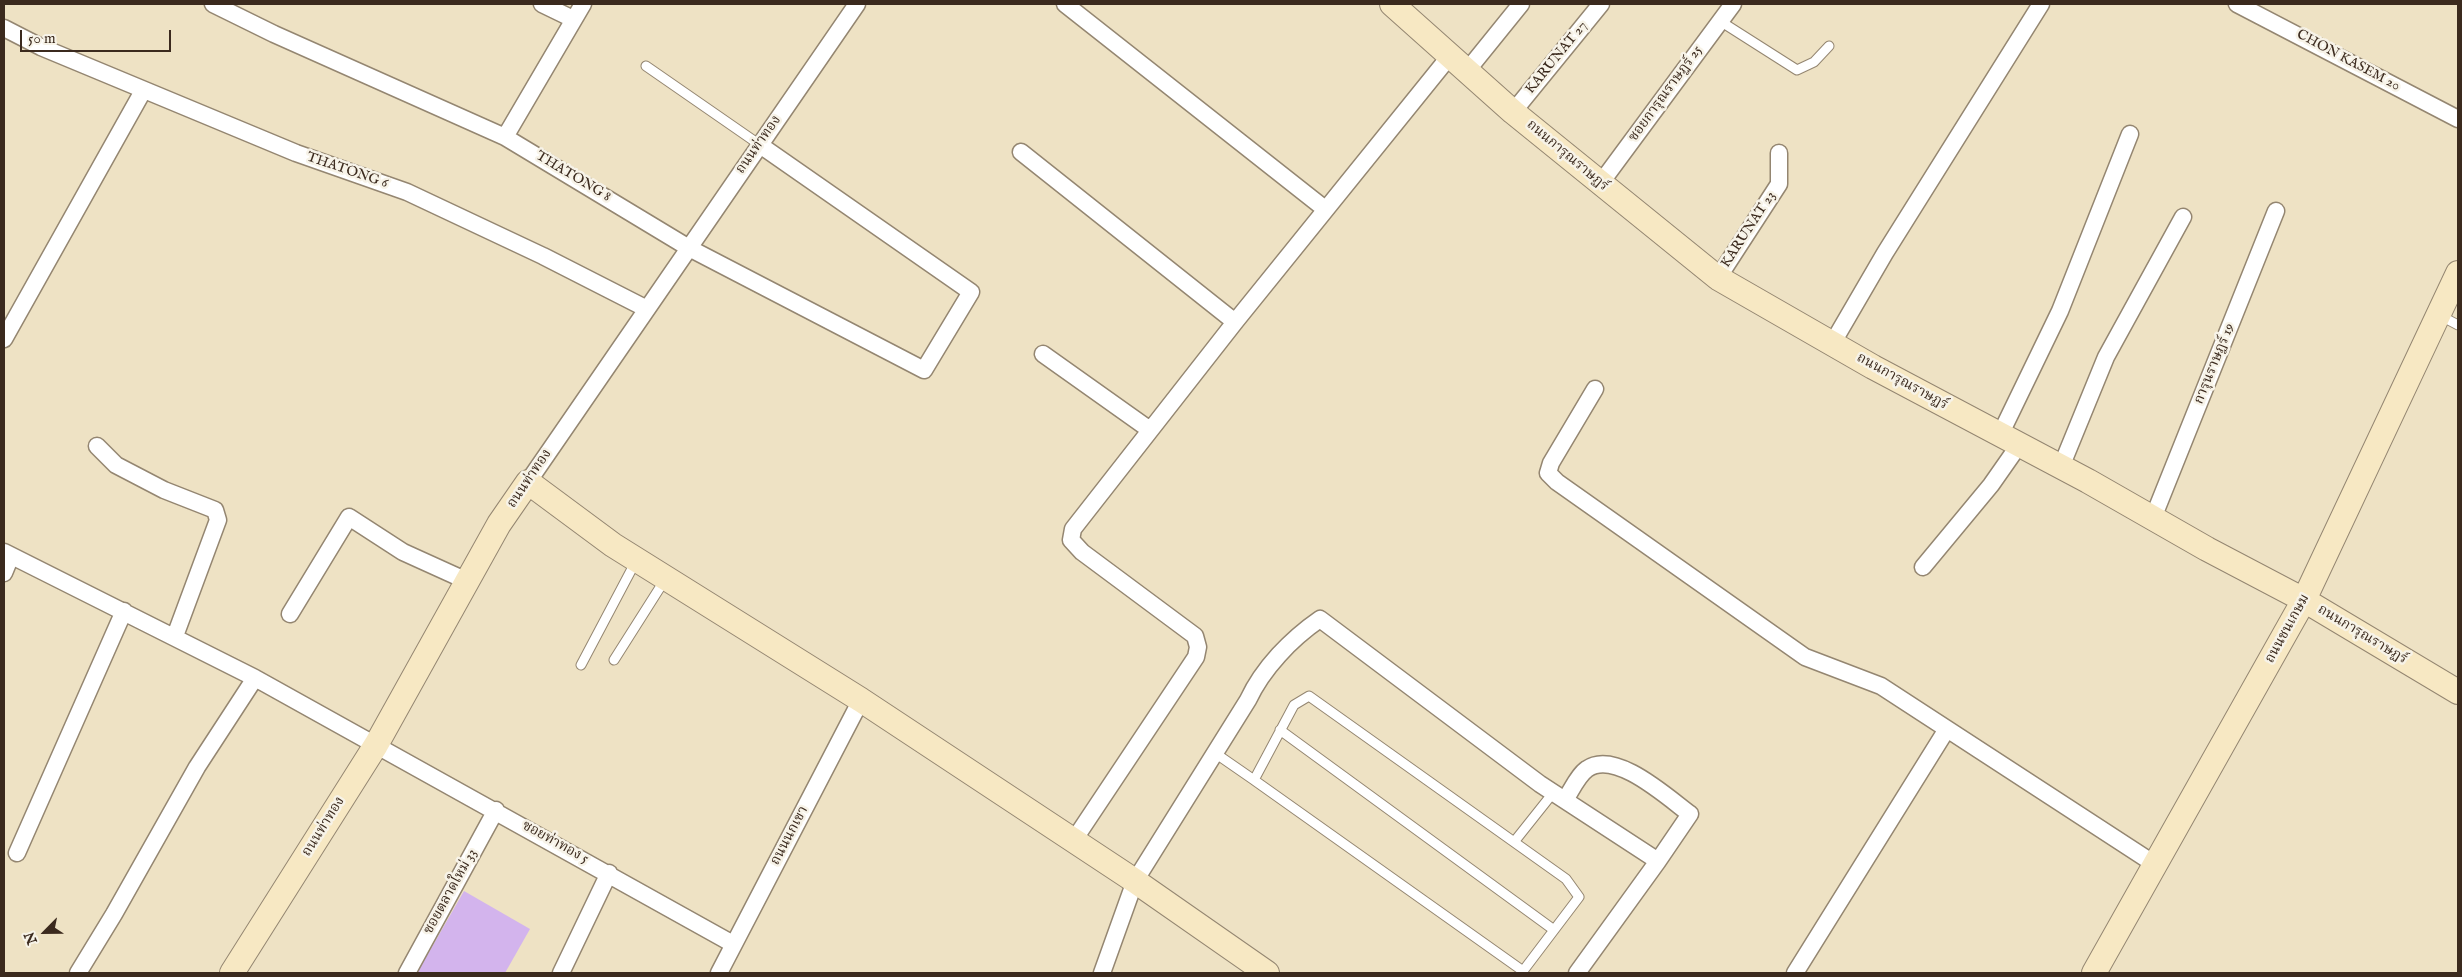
<!DOCTYPE html>
<html>
<head>
<meta charset="utf-8">
<style>
  body { margin:0 }
  #map { position:relative; width:2462px; height:977px; overflow:hidden; background:#eee2c4; font-family:"IM FELL English",serif }
  canvas { display:block }
  .frame { position:absolute; inset:0; border:5px solid #3b2a1e; pointer-events:none }
  .north { position:absolute; left:20px; top:907px; width:50px; height:50px; -webkit-text-stroke:4px #f7f3e8; paint-order:stroke; rotate:247deg; font-size:14px; font-weight:700; line-height:20px; text-align:center; color:#3b2a1e }
  .north::after { content:''; display:block; margin:auto; width:18px; height:22px; background:#3b2a1e; clip-path:polygon(50% 0,100% 100%,50% 72%,0 100%) }
  .scale { position:absolute; left:20px; top:30px; width:151px; height:22px; box-sizing:border-box; border:2px solid #3b2a1e; border-top:0; padding-left:6px; font-size:15px; line-height:18px; white-space:nowrap; color:#3b2a1e; -webkit-text-stroke:4px #f7f3e8; paint-order:stroke }
</style>
</head>
<body>
<div id="map">
<canvas width="2462" height="977"></canvas>
<div class="frame"></div>
<div class="north">N</div>
<div class="scale">50 m</div>
</div>
<script>
const context = document.querySelector('canvas').getContext('2d');
context.lineJoin = 'round';
function fillPath(path, color) { context.fillStyle = color; context.fill(path, 'evenodd'); }
function trace(path, color, width, dash) { context.strokeStyle = color; context.lineWidth = width; context.lineCap = dash ? 'butt' : 'round'; context.setLineDash(dash || []); context.stroke(path); }
function drawText(font, color, halo, rows, align = 'center') {
  context.font = font + ' "IM FELL English","Noto Serif Thai",serif'; context.lineWidth = 5; context.setLineDash([]); context.textBaseline = 'middle'; context.strokeStyle = halo; context.fillStyle = color; for (const [text, x, y, turn = 0] of rows) {
    context.save(); context.translate(x, y); context.rotate((+turn || 0) * Math.PI / 180); context.textAlign = isNaN(turn) ? turn : align; if (halo) context.strokeText(text, 0, 0); context.fillText(text, 0, 0); context.restore();
  }
}
const building = new Path2D(`
  M464,891L530,929L505,973H417Z`);
const lane = new Path2D(`
  M1720,21L1797,70L1814,62L1829,46
  M646,66L760,145
  M2439,315L2458,325
  M614,660L666,578
  M581,665L636,561
  M1280,730L1554,930
  M1215,753L1254,780
  M1514,842L1553,793
  M1521,973L1523,971L1579,897L1566,879L1309,696L1294,705L1254,780L1523,971`);
const street = new Path2D(`
  M213,4L274,34L505,137L689,248L924,370L971,292L760,145
  M542,4L573,19
  M1065,4L1325,209
  M2237,4L2458,119
  M4,28L41,47L296,153L407,192L543,256L647,309
  M1466,72L1521,4
  M1513,112L1601,4
  M505,137L583,4
  M1021,152L1235,322
  M1600,184L1733,4
  M1718,278L1779,184V153
  M4,339L143,91
  M1832,344L1885,253L2041,4
  M1043,354L1150,430
  M1595,389L1551,463L1548,473L1557,482L1805,657L1881,686L2156,865
  M2000,435L2060,311L2130,134
  M97,446L116,465L164,490L215,510L218,520L175,636
  M2061,467L2106,357L2183,217
  M528,482L857,4
  M2153,518L2276,211
  M4,552L255,678L733,944
  M1923,567L1991,485L2019,445
  M4,573L11,556
  M290,614L349,517L403,552L467,581
  M1565,800C1571,791 1578,775 1587,769C1615,749 1667,797 1690,814L1658,861
  M1074,840L1196,657L1198,647L1195,636L1082,552L1071,540L1073,529L1235,322L1449,57
  M17,853L124,611
  M78,973L114,914L197,767L255,678
  M407,973L496,810
  M561,973L609,873
  M719,973L861,700
  M1102,973L1135,881L1248,700C1263,668 1291,639 1320,619L1540,784L1658,861L1577,973
  M1795,973L1947,729`);
const secondary = new Path2D(`
  M1392,4L1513,112L1718,278L1873,367L2088,481L2207,549L2304,600L2458,692
  M232,973L376,745L499,524L528,482L613,545L861,700L1135,881L1267,973
  M2094,973L2304,600L2458,273`);
const streetNames = [
  ["KARUNAT 27",1557,58,-51],
  ["CHON KASEM 20",2348,61,28],
  ["ซอยการุณราษฎร์ 25",1666,94,-54],
  ["ถนนท่าทอง",759,145,-55],
  ["ถนนการุณราษฏร์",1567,156,40],
  ["THATONG 6",347,171,19],
  ["THATONG 8",573,177,31],
  ["KARUNAT 23",1749,230,-57],
  ["การุนราษฏร์ 19",2215,364,-68],
  ["ถนนการุณราษฏร์",1902,382,29],
  ["ถนนท่าทอง",530,479,-56],
  ["ถนนชนเกษม",2288,629,-61],
  ["ถนนการุณราษฏร์",2362,635,31],
  ["ถนนท่าทอง",324,827,-58],
  ["ถนนนกเขา",790,836,-62],
  ["ซอยท่าทอง 5",555,843,29],
  ["ซอยตลาดใหม่ 33",451,892,-61]
];
fillPath(building, '#d3b4ed');
trace(lane, '#948671', 11);
trace(street, '#948671', 19);
trace(secondary, '#948671', 26);
trace(lane, '#fff', 9);
trace(street, '#fff', 16);
trace(secondary, '#f7e8c3', 24);
drawText('14px', '#3b2a1e', '#f7f3e8', streetNames);
</script>
</body>
</html>
